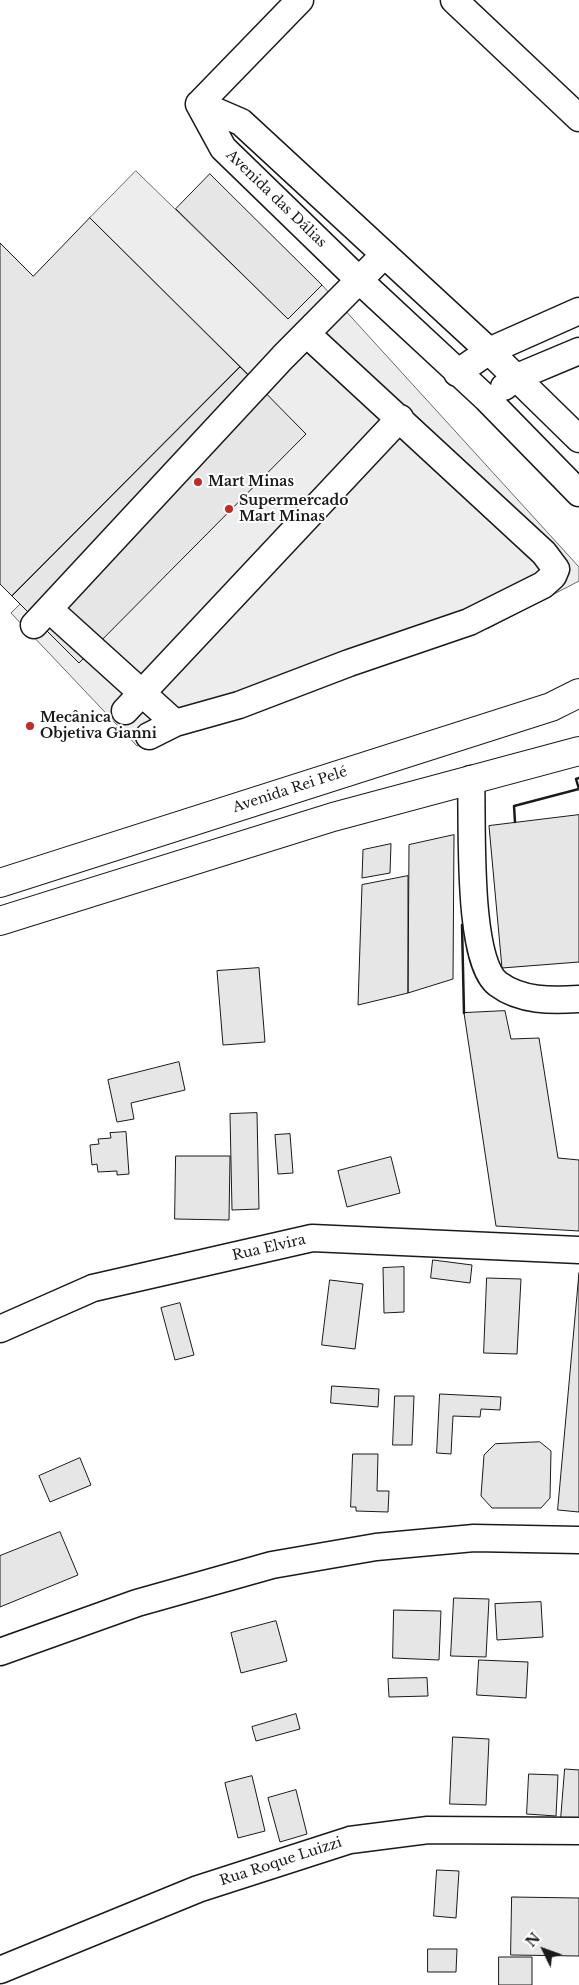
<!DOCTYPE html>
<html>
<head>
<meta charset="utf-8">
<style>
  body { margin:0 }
  #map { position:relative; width:579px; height:1985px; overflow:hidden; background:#fff; font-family:"Libre Baskerville",serif }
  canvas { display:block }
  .north { position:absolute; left:519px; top:1925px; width:50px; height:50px; -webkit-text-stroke:4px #fff; paint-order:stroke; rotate:312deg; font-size:14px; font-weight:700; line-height:20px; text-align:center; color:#1a1a1a }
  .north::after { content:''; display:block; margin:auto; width:18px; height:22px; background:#1a1a1a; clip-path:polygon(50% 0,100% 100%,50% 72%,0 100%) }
</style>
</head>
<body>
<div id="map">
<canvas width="579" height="1985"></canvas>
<div class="north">N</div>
</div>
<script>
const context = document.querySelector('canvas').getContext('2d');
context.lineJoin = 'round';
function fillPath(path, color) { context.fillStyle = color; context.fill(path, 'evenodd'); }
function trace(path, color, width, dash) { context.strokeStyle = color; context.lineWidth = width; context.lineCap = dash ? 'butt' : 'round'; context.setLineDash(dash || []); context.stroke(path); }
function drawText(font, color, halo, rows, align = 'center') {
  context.font = font + ' "Libre Baskerville",serif'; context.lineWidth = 4; context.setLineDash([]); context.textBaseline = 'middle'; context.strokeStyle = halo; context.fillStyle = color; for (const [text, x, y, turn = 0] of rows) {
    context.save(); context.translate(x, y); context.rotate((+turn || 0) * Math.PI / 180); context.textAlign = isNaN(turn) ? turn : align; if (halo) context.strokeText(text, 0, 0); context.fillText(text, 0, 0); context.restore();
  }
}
const parking = new Path2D(`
  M136,171L288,319L322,285L579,567V581L489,628L137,746L11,613L250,376L90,218Z`);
const building = new Path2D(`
  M210,174L322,285L288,319L176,209Z
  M90,218L240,367L12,596L0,584V243L33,276Z
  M240,367L306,434L79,663L12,596Z
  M579,815V962L502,968L489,826Z
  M454,835L453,979L408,993L409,845Z
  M391,844L390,873L362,878L363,850Z
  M408,876V993L358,1005L362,885Z
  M259,968L265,1042L223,1045L217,971Z
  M505,1011L511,1039L539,1038L558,1158L579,1160V1231L496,1226L464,1013Z
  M179,1062L185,1090L131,1103L134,1119L117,1122L108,1080Z
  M257,1113L259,1209L232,1210L230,1114Z
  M126,1132L129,1174L117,1175V1171L98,1172L97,1164L92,1165L90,1145L99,1144L98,1139L111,1138L110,1133Z
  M290,1134L293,1173L278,1174L275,1135Z
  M176,1156H230L229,1220L175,1219Z
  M391,1157L400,1193L347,1207L338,1171Z
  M433,1260L472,1265L470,1283L431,1278Z
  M404,1267V1312L384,1313L383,1268Z
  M579,1273V1512L558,1510Z
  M487,1278L521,1279L517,1354L484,1353Z
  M330,1280L363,1284L355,1349L322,1345Z
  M180,1303L194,1355L175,1360L161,1308Z
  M332,1386L379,1389L378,1407L331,1403Z
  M440,1394L501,1397L500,1410L481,1409L480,1417L453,1416L451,1454L437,1453Z
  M395,1396H414L412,1445H393Z
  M540,1442L551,1451L550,1498L541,1508H492L481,1496L484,1455L495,1444Z
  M353,1454H378L377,1491H389L388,1512L356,1511V1507H351Z
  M80,1458L91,1485L50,1502L39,1476Z
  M60,1532L78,1575L0,1607V1556Z
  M454,1598L489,1599L486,1657L451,1656Z
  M541,1602L543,1637L497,1640L495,1604Z
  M394,1610L441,1611L439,1660L393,1658Z
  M276,1621L287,1661L241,1673L231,1633Z
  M479,1660L528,1662L526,1698L477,1695Z
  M427,1678L428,1696L389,1697L388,1679Z
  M296,1714L300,1729L256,1741L252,1727Z
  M453,1737L489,1739L486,1805L450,1804Z
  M565,1769L579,1770V1820L561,1819Z
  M529,1774L558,1775L556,1816L527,1814Z
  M252,1776L265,1831L238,1838L225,1783Z
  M296,1790L307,1834L280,1842L268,1798Z
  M437,1870L459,1871L456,1918L434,1916Z
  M512,1897L579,1898V1956L511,1955Z
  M428,1949H457L456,1972H428Z
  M499,1957H532V1985H499Z`);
const minor = new Path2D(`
  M454,0L579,118
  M199,104L223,148L360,281L487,399L579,493
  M199,104L241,122L489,351L579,439
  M199,104L300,0
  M457,373L489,351L579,311
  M504,387L517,377L579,351
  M49,609L175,723
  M34,625L283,357L384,255
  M125,711L400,418
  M149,736L175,723L239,705L349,663L469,622L543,585L553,576L556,569L544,553L307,334
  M471,779C473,820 466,961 498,984C521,1001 551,1001 579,999
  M0,1329L93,1288L312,1238L579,1250
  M0,1652L137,1603L272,1565L376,1547L474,1538L579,1540
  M0,1970L198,1889L350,1840L428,1830L579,1831`);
const major = new Path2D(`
  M0,883L551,707L579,693
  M0,921L333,817L579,751`);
const wall = new Path2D(`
  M515,822L514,806L579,789L576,779L579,778
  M462,925L464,1013`);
const markers = [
  [198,482,5,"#c62828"],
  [229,509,5,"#c62828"],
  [30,726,5,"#c62828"]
];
const streetNames = [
  ["Avenida das Dálias",276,199,44],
  ["Avenida Rei Pelé",290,790,-18],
  ["Rua Elvira",269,1248,-13],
  ["Rua Roque Luizzi",281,1862,-18]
];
const poiNames = [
  ["Mart Minas",208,482],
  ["Supermercado",239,501],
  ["Mart Minas",239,517],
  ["Mecânica",40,718],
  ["Objetiva Gianni",40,734]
];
fillPath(parking, '#ededed');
trace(parking, '#6a6a6a', 1);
fillPath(building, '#e6e6e6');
trace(building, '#1a1a1a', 1);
trace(minor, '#1a1a1a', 29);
trace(major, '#1a1a1a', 30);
trace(minor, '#fff', 26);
trace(major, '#fff', 28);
trace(wall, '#1a1a1a', 2.5);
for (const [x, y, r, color] of markers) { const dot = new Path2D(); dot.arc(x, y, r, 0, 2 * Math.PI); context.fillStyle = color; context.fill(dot); trace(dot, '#fff', 2); }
drawText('14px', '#1a1a1a', '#fff', streetNames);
drawText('bold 14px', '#1a1a1a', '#fff', poiNames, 'left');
</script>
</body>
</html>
